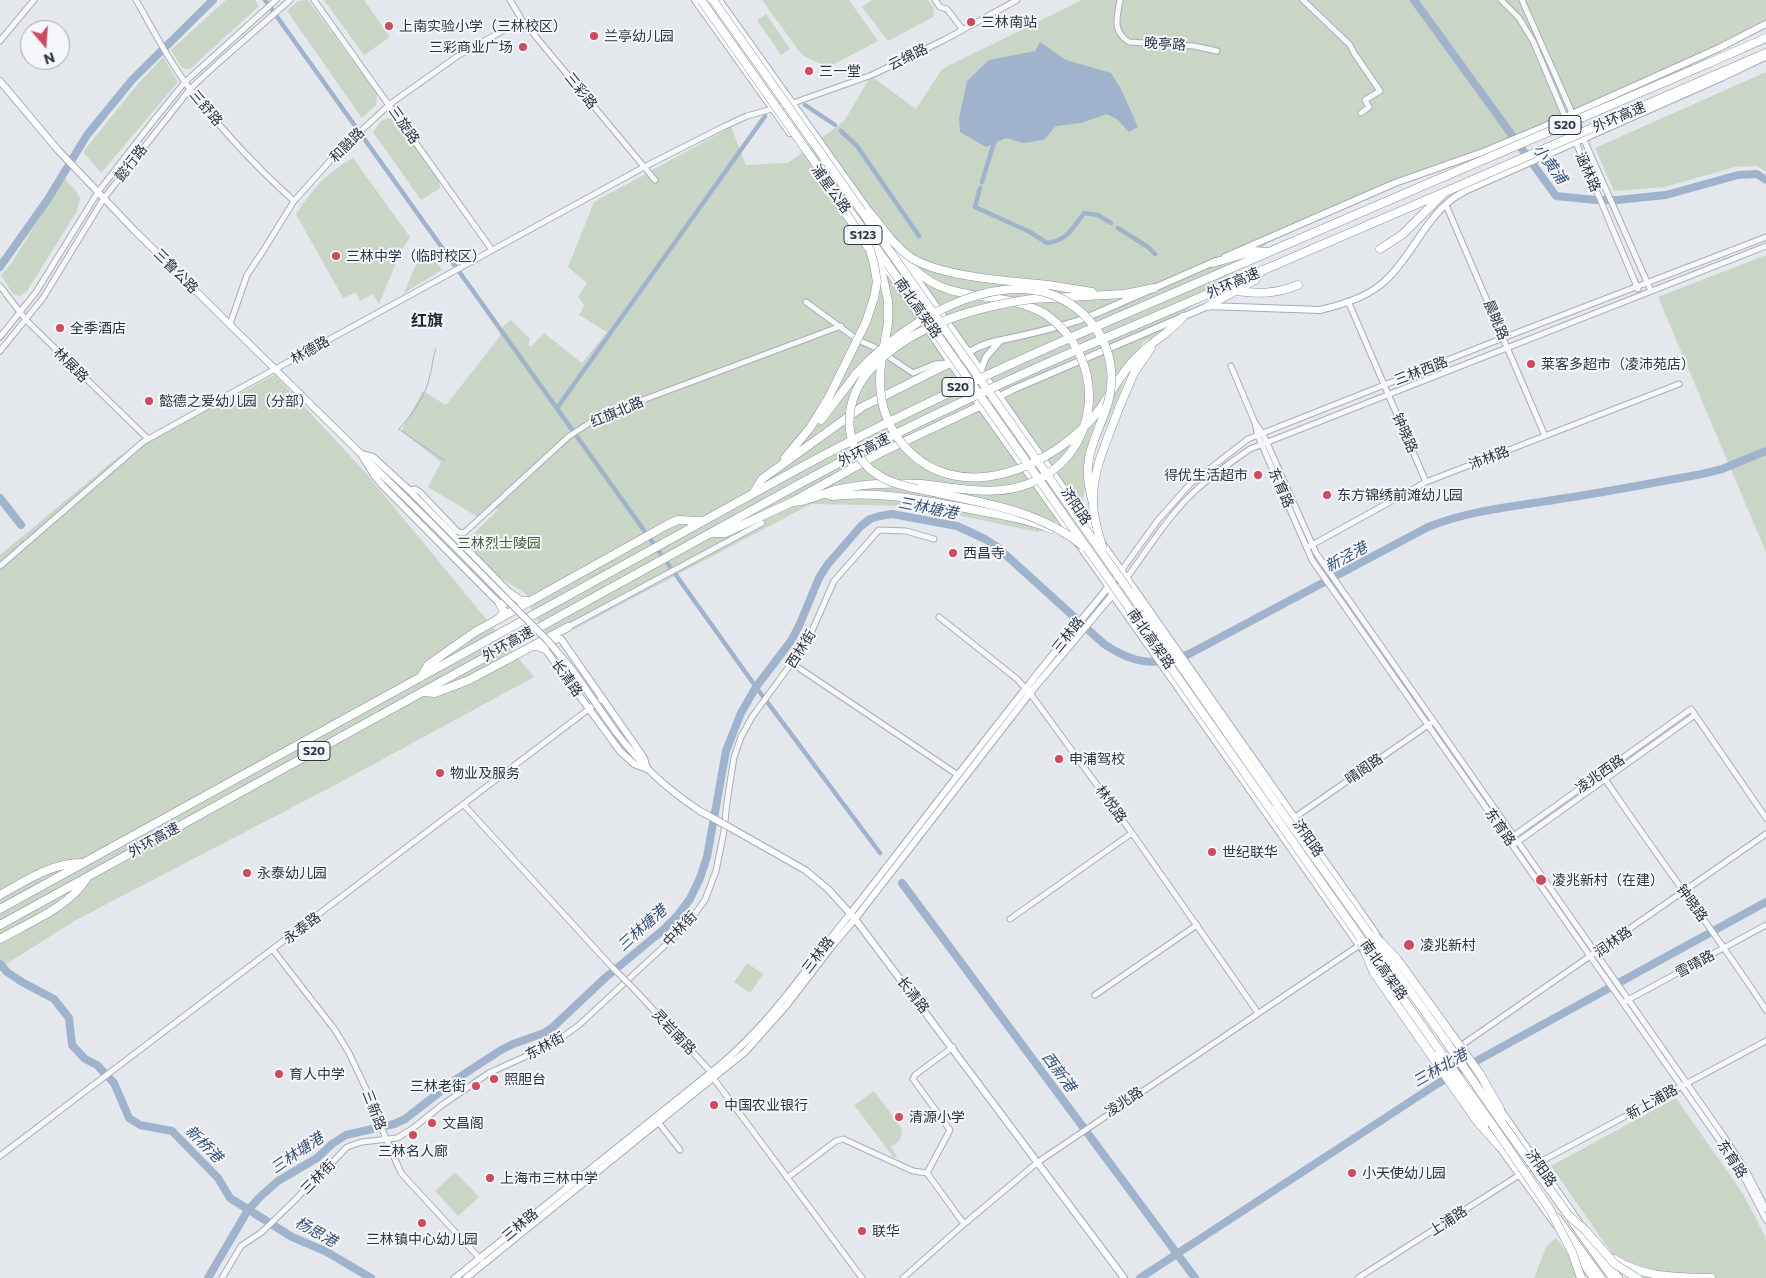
<!DOCTYPE html>
<html>
<head>
<meta charset="utf-8">
<style>
  body { margin:0 }
  #map { position:relative; width:1766px; height:1278px; overflow:hidden; background:#e4e7ec; font-family:Commissioner,sans-serif }
  canvas { display:block }
  .north { position:absolute; left:20px; top:20px; width:50px; height:50px; box-sizing:border-box; background:#f4f6f9; border:1px solid #a4a8b1; border-radius:50%; rotate:162deg; font-size:14px; font-weight:700; line-height:20px; text-align:center; color:#2b3445 }
  .north::after { content:''; display:block; margin:auto; width:18px; height:22px; background:#d1495b; clip-path:polygon(50% 0,100% 100%,50% 72%,0 100%) }
</style>
</head>
<body>
<div id="map">
<canvas width="1766" height="1278"></canvas>
<div class="north">N</div>
</div>
<script>
const context = document.querySelector('canvas').getContext('2d');
context.lineJoin = 'round';
function fillPath(path, color) { context.fillStyle = color; context.fill(path, 'evenodd'); }
function trace(path, color, width, dash) { context.strokeStyle = color; context.lineWidth = width; context.lineCap = dash ? 'butt' : 'round'; context.setLineDash(dash || []); context.stroke(path); }
function drawText(font, color, halo, rows, align = 'center') {
  context.font = font + ' Commissioner,"Noto Sans SC",sans-serif'; context.lineWidth = 4; context.setLineDash([]); context.textBaseline = 'middle'; context.strokeStyle = halo; context.fillStyle = color; for (const [text, x, y, turn = 0] of rows) {
    context.save(); context.translate(x, y); context.rotate((+turn || 0) * Math.PI / 180); context.textAlign = isNaN(turn) ? turn : align; if (halo) context.strokeText(text, 0, 0); context.fillText(text, 0, 0); context.restore();
  }
}
const green = new Path2D(`
  M226,0H255L259,6L191,68L186,69L181,67L171,50Z
  M308,0L377,94L376,105L362,118L287,11L298,1Z
  M324,0H364L390,37L364,55Z
  M762,0H849L878,41L834,64H821L802,55Z
  M872,0H928L934,8L933,17L888,41L862,7Z
  M1082,0H1766V21L1717,45L1540,125L1481,149L1396,179L1287,227L1156,336L1144,341L1131,361L1119,396L1091,458L1081,508L1038,532L914,506L811,504L552,641L533,614L526,594L498,576L465,542L498,510L492,504L478,517L428,487L441,462L401,431L423,391L446,405L498,339L503,326L511,320L530,339L528,345L531,347L544,333L582,363L607,332L579,315L584,306L578,296L587,283L568,267L594,202L731,127L746,165L788,163L844,121L871,76L916,109L942,69Z
  M766,14L790,49L781,55L757,20Z
  M163,57L178,82L101,173L83,152L137,85Z
  M1766,72V172L1757,166L1735,167L1665,187L1614,191L1595,148Z
  M394,117L439,181L440,188L421,200L373,132L382,120Z
  M353,158L410,237L400,253L379,304L373,294L360,301L356,292L343,298L296,214C314,188 325,174 353,158Z
  M64,178L75,190L80,198L77,211L27,291L20,296L13,294L1,275L11,264Z
  M424,245L442,270L404,293Z
  M1766,255V552L1658,297Z
  M275,375L365,472L534,677L337,784L76,920L0,968V555L118,457Z
  M747,963L763,974L750,993L734,982Z
  M874,1091L901,1127C903,1137 900,1144 890,1146L897,1156L894,1158L854,1105Z
  M1676,1098L1743,1194L1766,1238V1278H1629L1551,1166Z
  M455,1172L479,1197L458,1216L435,1191Z
  M1556,1238L1586,1278H1534L1547,1245Z`);
const water = new Path2D(`
  M1040,42L1066,60L1111,73L1121,89L1138,127L1129,132L1118,120L1107,114L1081,123L1056,126L1044,140L1023,143L1006,138L986,147L960,132L959,119L967,81L989,60L1035,51Z`);
const stream = new Path2D(`
  M436,349C432,358 433,366 430,375C426,396 413,413 399,429L445,461`);
const canal = new Path2D(`
  M265,0L756,687L880,853
  M805,105L835,125
  M841,131L857,146L919,236
  M982,182L995,139
  M980,188L975,207L1030,232L1047,243C1069,239 1071,230 1084,213L1098,215L1111,223
  M1118,228L1148,247L1155,254
  M557,408L765,116`);
const river = new Path2D(`
  M1414,0L1556,196L1595,200H1617L1666,195L1738,175L1757,174L1766,180
  M0,267L48,199L87,135L132,80L213,0
  M0,498L21,525
  M902,883L1195,1278
  M0,964L7,972L22,982L54,999L69,1018L72,1045L85,1059L97,1065L114,1083L129,1118L140,1125L172,1131L218,1178L230,1198L292,1237L325,1251L371,1278
  M208,1278L248,1210L261,1196L278,1181L317,1158L332,1144L346,1135L394,1124L405,1119L458,1078L501,1050L513,1044L544,1033L553,1027L605,978L663,930L678,915L690,899L700,878L707,857L726,751L741,713L756,687L791,641L799,626L819,578L828,564L861,526L870,519L880,516L892,514L957,526L985,539L996,546L1104,644C1133,664 1157,667 1189,654L1428,527C1472,509 1520,506 1566,498C1612,491 1657,482 1702,474L1722,469L1766,451
  M1140,1278L1437,1084L1480,1059L1766,902`);
const minor = new Path2D(`
  M136,0C153,29 169,62 190,89C221,129 256,167 294,201
  M314,0L492,250
  M510,0L522,20L655,180
  M935,0L940,7L947,9L963,30
  M1120,0C1117,18 1112,31 1129,42L1194,46L1217,51
  M1303,0L1350,45L1354,53L1380,91L1365,100L1369,107L1361,113
  M1501,0L1519,18L1533,41L1638,289
  M1522,0L1651,291
  M0,41L34,0
  M1446,205L1545,436
  M0,286L26,320L148,439
  M1348,301L1426,482
  M806,302L858,340L874,347L913,373L935,364L947,363
  M230,324L247,275L263,251L294,201L338,152L390,104L459,55L522,20
  M0,337L36,292L98,192L154,120L185,82L276,0
  M0,351L43,298L104,198L190,89L218,63L290,0
  M1231,366L1255,423
  M409,490L415,489L420,492L457,531L461,533L465,532L568,437L600,416L841,326
  M1310,546L1426,482L1679,384
  M0,566L143,442L206,407L644,167L723,127L747,116L793,103L872,75L944,40L1017,0
  M1121,571L1158,520L1190,484L1248,439L1503,338L1766,237
  M1126,579C1148,549 1168,516 1195,491C1212,475 1231,462 1250,449L1766,246
  M939,617L1017,679L1030,693L1132,833L1258,1013
  M568,627L762,523
  M793,664L958,775
  M1601,773C1654,853 1713,929 1766,1010
  M464,805L611,966
  M1294,818L1431,723
  M1512,837L1691,709L1766,818
  M1516,843L1695,715
  M1010,919L1132,833
  M273,950L335,1030L349,1053L367,1091L375,1113L401,1173L481,1260
  M634,989L711,1072L714,1079L862,1278
  M1095,995L1197,925
  M1626,1001L1766,925
  M953,1047L915,1075L913,1079L950,1130L927,1173L964,1224
  M1459,1047L1766,834
  M658,1122L680,1150
  M0,1156L602,699
  M787,1178L836,1141L843,1139L913,1171L927,1173
  M1766,1209L1748,1174L1723,1135L1316,553L1263,434L1255,423L1258,436L1312,560L1715,1134L1746,1181L1766,1220
  M222,1278L241,1246L262,1232L298,1197L309,1184L328,1167L347,1147L362,1142L397,1138L412,1129L442,1105L489,1073L553,1044L579,1025L686,926L705,900L716,871L724,831L727,802L734,757L741,737L752,717L807,642L834,581L879,530L906,531L934,539
  M903,1278L964,1224L1038,1162L1373,936
  M1358,1278L1538,1163L1766,1041`);
const major = new Path2D(`
  M695,0L790,133
  M719,0L872,215
  M0,81L58,150L135,231L434,526
  M873,249L980,406L1109,587L1112,594L1361,948
  M1225,257L1395,183L1483,152L1541,128L1719,48L1766,24
  M908,266L1379,938
  M951,362C965,354 981,344 997,341C1026,335 1057,328 1086,318L1216,261
  M980,372L986,357L1000,341
  M983,405L1014,389L1208,306L1320,310C1342,305 1370,296 1386,280C1411,257 1424,221 1451,200C1456,196 1462,193 1467,190L1723,77L1765,57
  M361,454L373,457L409,490L511,594L510,603L500,604L493,597L383,486L374,475Z
  M561,639C555,639 547,643 545,649L620,751L634,764L647,769
  M561,639L644,758L647,769
  M615,731C642,766 664,787 700,811
  M729,827L805,870L828,889L855,919L1124,1278
  M1373,964L1485,1126
  M1497,1105L1579,1222
  M1498,1145L1555,1224
  M1599,1250L1619,1278
  M1573,1251L1593,1278
  M455,1278L719,1066C771,1023 808,966 850,914C909,839 967,762 1027,687C1057,648 1090,611 1120,572
  M466,1278L745,1052L786,1006L832,946L855,919L1030,693L1125,580`);
const highway = new Path2D(`
  M1709,63L1766,38
  M1613,119L1766,53
  M842,200L887,263
  M897,249C942,313 989,283 1045,314
  M1380,249L1403,234L1442,195
  M873,256L882,273L888,301
  M1213,263L1254,251L1266,252
  M1048,285L1092,292
  M1236,291C1260,294 1275,294 1298,285
  M1032,299L1125,294L1154,288
  M1208,306L1255,280L1262,270
  M1125,314L1420,187
  M1131,327L1445,192
  M1119,408L1134,373L1151,348
  M1100,409C1112,391 1123,370 1139,355C1152,341 1171,332 1183,317
  M821,420L856,374
  M785,458L810,428L829,397
  M754,492L762,479L862,407L950,363
  M827,494L832,496C882,490 932,502 981,511C1004,516 1029,519 1051,529
  M794,502C808,501 822,494 835,490C864,483 893,483 922,484
  M712,533H725L792,502L880,453L980,406
  M1129,591L1277,805
  M511,594L521,601H531
  M500,618L504,612L500,604
  M533,646H538L545,649
  M421,677L428,665L475,632L667,525L678,520L701,521
  M423,692L435,693L469,680L568,627
  M0,895C25,881 52,863 81,863
  M0,909L796,470
  M0,925L803,482
  M0,939C30,922 69,907 87,878
  M1374,973L1476,1120L1500,1147
  M1448,1044L1502,1123
  M1439,1050L1494,1127
  M1480,1074L1500,1109
  M1557,1218L1601,1278
  M1572,1221L1613,1278
  M1614,1259C1645,1278 1675,1277 1711,1278`);
const minorBridge = new Path2D(`
  M611,966L634,989`);
const majorBridge = new Path2D(`
  M434,526L548,641L574,672L615,731
  M700,811L729,827`);
const highwayBridge = new Path2D(`
  M701,0L835,191L845,212L870,250L874,264L877,282L874,298L866,322L829,397
  M713,0L1129,591
  M1420,187L1709,63
  M1445,192L1613,119
  M869,212C883,228 893,245 910,257C939,277 1012,281 1048,285
  M887,263L1439,1050
  M1032,299C974,307 910,325 869,371C840,404 842,456 883,478C900,487 920,489 938,493C989,504 1042,512 1083,546
  M884,346L888,323V301
  M882,358C877,387 881,416 900,441C955,512 1056,467 1100,409
  M856,374C904,320 1017,251 1083,314C1099,329 1109,349 1111,370C1115,403 1095,428 1089,458C1086,474 1089,488 1093,503
  M796,470C903,412 1013,362 1125,314
  M803,482C910,424 1019,374 1131,327
  M922,484C956,488 995,497 1028,484C1103,455 1109,358 1045,314
  M1103,549C1098,532 1092,514 1093,496C1094,466 1109,436 1119,408
  M1277,805L1448,1044
  M1375,936L1397,959L1480,1074
  M1361,943L1374,973
  M1502,1123L1569,1216L1584,1229L1615,1264L1637,1278
  M1494,1127L1549,1208L1572,1252L1581,1278`);
const markers = [
  [971,22,5,"#d1495b"],
  [389,26,5,"#d1495b"],
  [594,36,5,"#d1495b"],
  [523,47,5,"#d1495b"],
  [809,71,5,"#d1495b"],
  [336,256,5,"#d1495b"],
  [60,328,5,"#d1495b"],
  [1531,364,5,"#d1495b"],
  [149,401,5,"#d1495b"],
  [1258,475,5,"#d1495b"],
  [1327,495,5,"#d1495b"],
  [953,553,5,"#d1495b"],
  [1059,759,5,"#d1495b"],
  [440,773,5,"#d1495b"],
  [1212,852,5,"#d1495b"],
  [247,873,5,"#d1495b"],
  [1541,880,6,"#d1495b"],
  [1409,945,6,"#d1495b"],
  [279,1074,5,"#d1495b"],
  [494,1079,5,"#d1495b"],
  [476,1086,5,"#d1495b"],
  [714,1105,5,"#d1495b"],
  [899,1117,5,"#d1495b"],
  [432,1123,5,"#d1495b"],
  [413,1135,5,"#d1495b"],
  [1352,1173,5,"#d1495b"],
  [490,1178,5,"#d1495b"],
  [422,1223,5,"#d1495b"],
  [862,1231,5,"#d1495b"]
];
const shields = [
  [1565,125,32],
  [863,235,38],
  [958,387,32],
  [314,751,32]
];
const shieldNames = [
  ["S20",1565,125],
  ["S123",863,235],
  ["S20",958,387],
  ["S20",314,751]
];
const poiNames = [
  ["三林南站",981,22],
  ["上南实验小学（三林校区）",399,26],
  ["兰亭幼儿园",604,36],
  ["三彩商业广场",513,47,"right"],
  ["三一堂",819,71],
  ["三林中学（临时校区）",346,256],
  ["全季酒店",70,328],
  ["莱客多超市（凌沛苑店）",1541,364],
  ["懿德之爱幼儿园（分部）",159,401],
  ["得优生活超市",1248,475,"right"],
  ["东方锦绣前滩幼儿园",1337,495],
  ["西昌寺",963,553],
  ["申浦驾校",1069,759],
  ["物业及服务",450,773],
  ["世纪联华",1222,852],
  ["永泰幼儿园",257,873],
  ["凌兆新村（在建）",1552,880],
  ["凌兆新村",1420,945],
  ["育人中学",289,1074],
  ["照胆台",504,1079],
  ["三林老街",466,1086,"right"],
  ["中国农业银行",724,1105],
  ["清源小学",909,1117],
  ["文昌阁",442,1123],
  ["三林名人廊",413,1151,"center"],
  ["小天使幼儿园",1362,1173],
  ["上海市三林中学",500,1178],
  ["联华",872,1231],
  ["三林镇中心幼儿园",422,1239,"center"]
];
const streetNames = [
  ["晚亭路",1165,44,4],
  ["云绵路",908,57,-26],
  ["三彩路",581,91,51],
  ["三舒路",206,108,50],
  ["外环高速",1619,117,-23],
  ["三旋路",404,125,55],
  ["和融路",347,145,-45],
  ["懿行路",131,163,-52],
  ["涵林路",1588,172,66],
  ["浦星公路",831,189,54],
  ["三鲁公路",176,271,45],
  ["外环高速",1233,283,-23],
  ["南北高架路",918,308,55],
  ["晨眺路",1496,320,67],
  ["林德路",310,350,-29],
  ["林展路",71,365,45],
  ["三林西路",1421,371,-21],
  ["红旗北路",617,412,-23],
  ["钟晓路",1405,433,66],
  ["外环高速",864,450,-27],
  ["沛林路",1489,458,-21],
  ["东育路",1281,488,66],
  ["济阳路",1076,506,56],
  ["三林路",1068,635,-51],
  ["南北高架路",1151,639,55],
  ["外环高速",508,644,-29],
  ["西林街",801,649,-58],
  ["长清路",567,678,54],
  ["晴阁路",1364,769,-35],
  ["凌兆西路",1600,774,-35],
  ["林悦路",1111,804,54],
  ["东育路",1500,827,55],
  ["济阳路",1308,838,55],
  ["外环高速",154,840,-29],
  ["钟晓路",1692,903,54],
  ["永泰路",302,928,-37],
  ["中林街",680,929,-47],
  ["润林路",1613,942,-35],
  ["三林路",818,955,-52],
  ["雪晴路",1695,964,-28],
  ["南北高架路",1384,970,55],
  ["长清路",913,995,52],
  ["灵岩南路",674,1032,47],
  ["东林街",545,1046,-28],
  ["凌兆路",1124,1102,-34],
  ["新上浦路",1652,1102,-29],
  ["三新路",374,1110,69],
  ["东育路",1732,1159,57],
  ["济阳路",1541,1168,55],
  ["三林街",318,1177,-45],
  ["上浦路",1448,1221,-33],
  ["三林路",520,1225,-40]
];
const parkNames = [
  ["三林烈士陵园",499,543]
];
const waterNames = [
  ["小黄浦",1550,164,53],
  ["三林塘港",928,508,11],
  ["新泾港",1346,557,-28],
  ["三林塘港",642,928,-42],
  ["三林北港",1440,1068,-30],
  ["西新港",1059,1072,53],
  ["新桥港",204,1144,45],
  ["三林塘港",297,1153,-34],
  ["杨思港",316,1232,29]
];
const quarterNames = [
  ["红旗",427,321]
];
fillPath(green, '#c9d6c5');
fillPath(water, '#9fb4cc');
trace(stream, '#9fb4cc', 1);
trace(canal, '#9fb4cc', 4.5);
trace(river, '#9fb4cc', 8);
trace(minor, '#a9aeb7', 7);
trace(major, '#a3abb8', 8);
trace(highway, '#8b94a3', 9);
trace(minor, '#f7f8fa', 5);
trace(major, '#fff', 6);
trace(highway, '#fff', 8);
trace(minorBridge, '#a9aeb7', 7, []);
trace(majorBridge, '#a3abb8', 8, []);
trace(highwayBridge, '#8b94a3', 9, []);
trace(minorBridge, '#f7f8fa', 5);
trace(majorBridge, '#fff', 6);
trace(highwayBridge, '#fff', 8);
for (const [x, y, r, color] of markers) { const dot = new Path2D(); dot.arc(x, y, r, 0, 2 * Math.PI); context.fillStyle = color; context.fill(dot); trace(dot, '#f4f6f9', 2); }
for (const [x, y, w] of shields) { const box = new Path2D(); box.roundRect(x - w / 2, y - 9.5, w, 19, 4); context.fillStyle = '#f4f6f9'; context.fill(box); trace(box, '#2b3445', 1); }
drawText('bold 12px', '#2b3445', null, shieldNames);
drawText('14px', '#2b3445', '#f4f6f9', poiNames, 'left');
drawText('14px', '#2b3445', '#f4f6f9', streetNames);
drawText('14px', '#3f6138', '#f4f6f9', parkNames);
drawText('italic 15px', '#34527a', '#f4f6f9', waterNames);
drawText('bold 16px', '#1d2536', '#f4f6f9', quarterNames);
</script>
</body>
</html>
